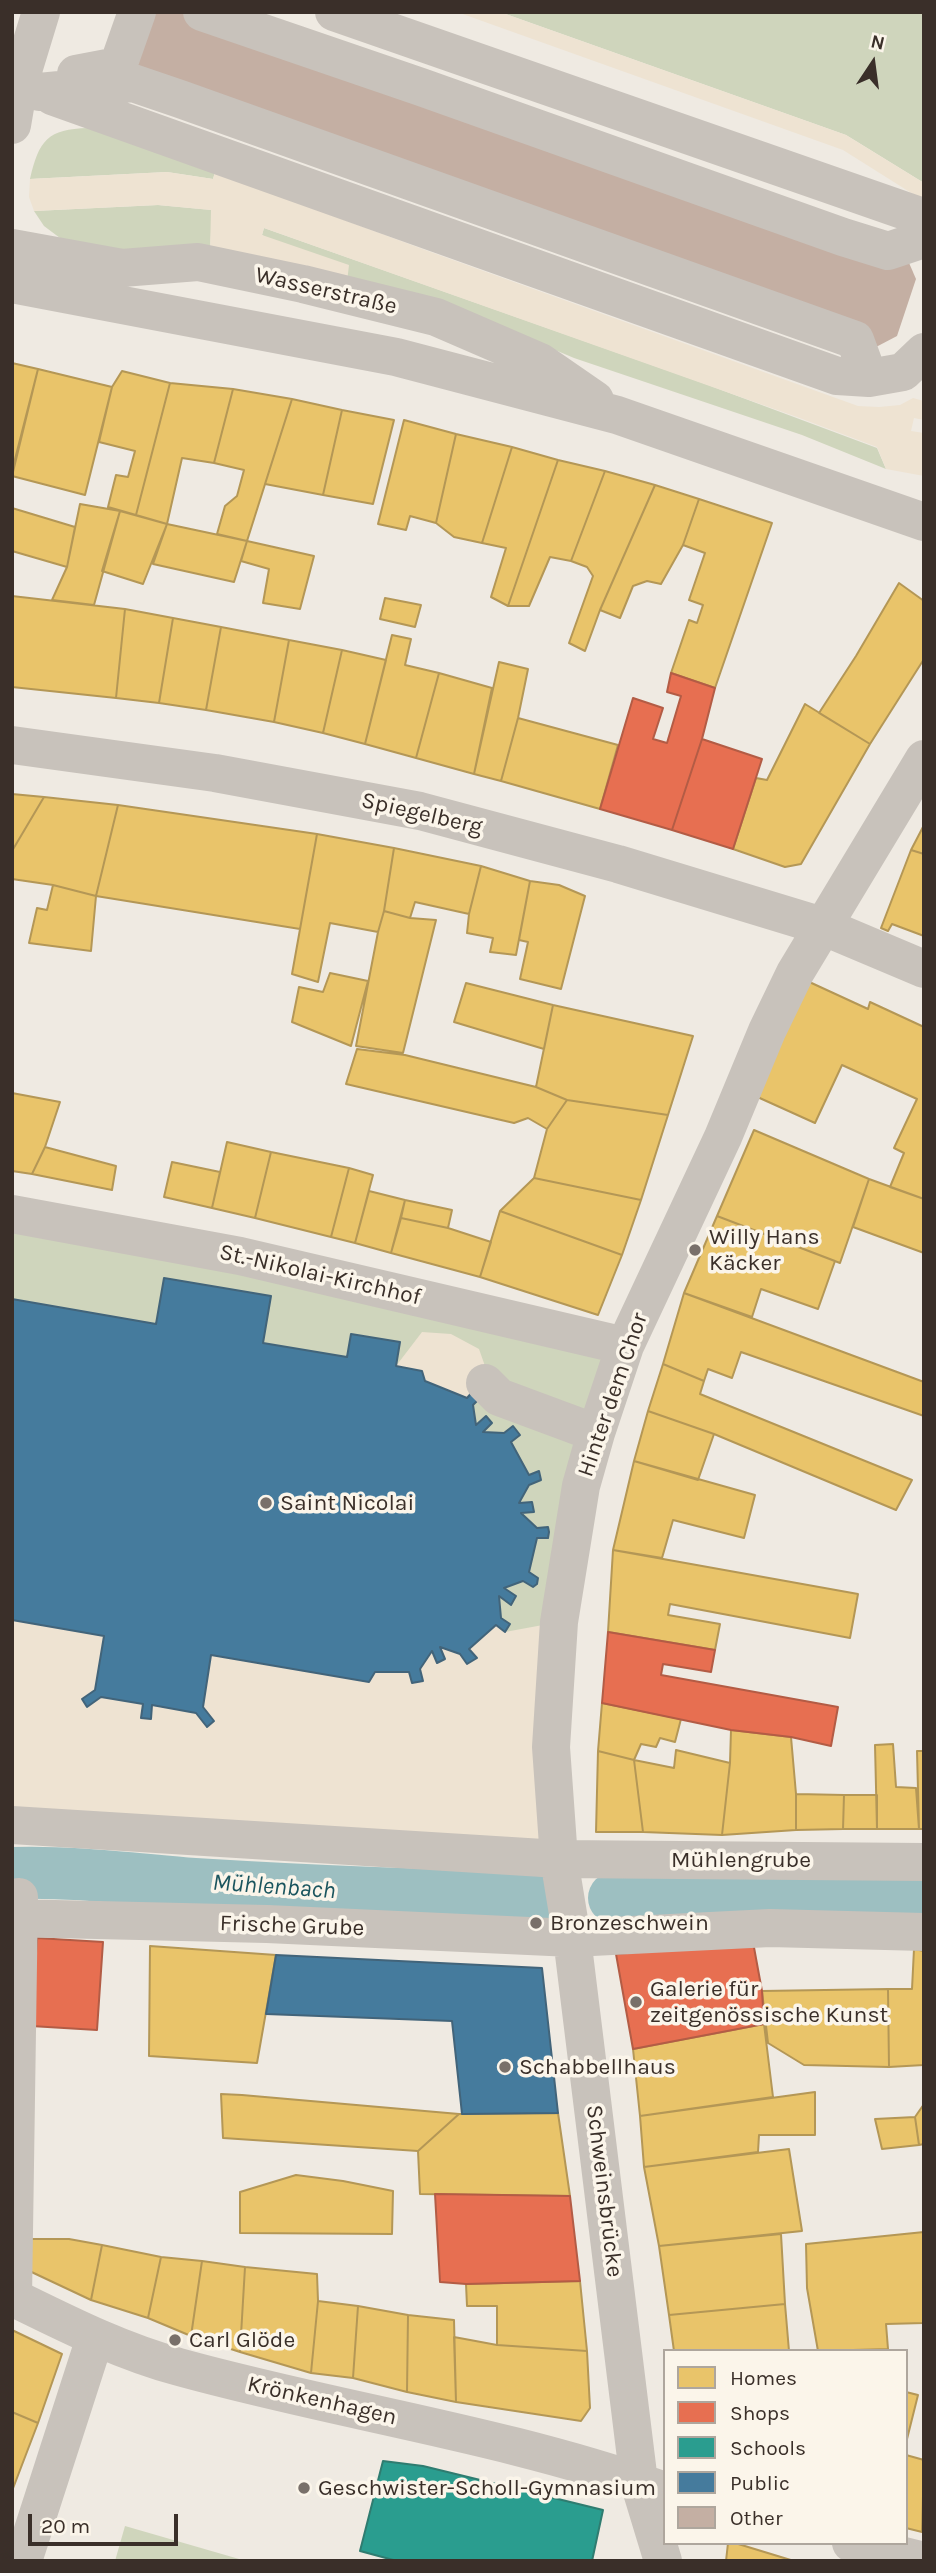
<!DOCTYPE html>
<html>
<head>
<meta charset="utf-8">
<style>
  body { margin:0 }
  #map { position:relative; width:936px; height:2573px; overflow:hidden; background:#efeae2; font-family:Karla,sans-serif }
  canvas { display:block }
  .frame { position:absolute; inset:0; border:14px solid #3a2f29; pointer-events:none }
  .legend { position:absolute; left:663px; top:2349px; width:245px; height:196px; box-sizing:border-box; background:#fbf5ea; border:2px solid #aea69d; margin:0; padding:9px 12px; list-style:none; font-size:21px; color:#3a2f29 }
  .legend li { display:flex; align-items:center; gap:14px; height:35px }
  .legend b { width:35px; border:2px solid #aea69d }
  .north { position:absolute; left:838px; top:28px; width:70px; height:70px; -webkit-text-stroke:5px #fbf5ea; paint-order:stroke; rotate:13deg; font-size:19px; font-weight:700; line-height:28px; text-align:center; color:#3a2f29 }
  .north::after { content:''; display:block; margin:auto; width:24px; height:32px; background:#3a2f29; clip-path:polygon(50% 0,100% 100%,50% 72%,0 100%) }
  .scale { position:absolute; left:28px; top:2514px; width:150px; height:32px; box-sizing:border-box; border:4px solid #3a2f29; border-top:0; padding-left:9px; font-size:21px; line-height:24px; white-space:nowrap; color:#3a2f29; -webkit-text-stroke:5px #fbf5ea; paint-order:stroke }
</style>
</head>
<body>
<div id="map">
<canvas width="936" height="2573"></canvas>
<div class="frame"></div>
<ul class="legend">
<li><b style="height:19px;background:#e9c46a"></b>Homes</li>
<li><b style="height:19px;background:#e76f51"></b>Shops</li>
<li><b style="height:19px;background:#2a9d8f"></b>Schools</li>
<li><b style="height:19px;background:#457b9d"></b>Public</li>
<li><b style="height:19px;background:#c4afa3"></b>Other</li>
</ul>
<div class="north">N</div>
<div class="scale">20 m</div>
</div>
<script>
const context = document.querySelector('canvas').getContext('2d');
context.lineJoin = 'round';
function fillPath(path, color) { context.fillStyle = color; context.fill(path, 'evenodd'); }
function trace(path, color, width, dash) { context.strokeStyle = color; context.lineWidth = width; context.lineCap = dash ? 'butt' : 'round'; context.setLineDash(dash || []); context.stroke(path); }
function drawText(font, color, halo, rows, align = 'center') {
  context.font = font + ' Karla,sans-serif'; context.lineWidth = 7; context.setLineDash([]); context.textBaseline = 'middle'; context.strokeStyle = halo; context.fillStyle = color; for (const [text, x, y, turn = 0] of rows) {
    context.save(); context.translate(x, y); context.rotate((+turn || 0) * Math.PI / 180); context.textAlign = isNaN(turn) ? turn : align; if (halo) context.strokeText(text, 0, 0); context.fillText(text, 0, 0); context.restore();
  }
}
const green = new Path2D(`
  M500,12H924V183L846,135Z
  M88,128L215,172L213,179L167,172L30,179C39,140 48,129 88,128Z
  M158,205L212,210L210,253L114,251L64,241L44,226L34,211Z
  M264,228L700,382L877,448L886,469L802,435L574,358L468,313L347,282L262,235Z
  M12,1214L625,1346L551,1746L20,1824L104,1636L95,1690L82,1699L87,1706L151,1718L152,1705L207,1726L214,1721L203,1707L211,1655L368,1682L375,1672H409L412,1683L422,1681L420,1669L432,1651L437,1663L445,1659L440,1647L468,1664L476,1658L469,1649L505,1631L510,1624L501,1618L499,1596L504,1588L523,1581L533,1587L537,1584L538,1578L529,1572L537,1538H548L547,1527L537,1528L521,1513L533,1512L532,1502L519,1503L529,1485L541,1480L538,1471L529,1475L504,1433L483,1432L492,1423L485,1416L476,1425L473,1405L481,1397L474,1390L467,1398L425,1381L422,1371L396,1366L400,1342L351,1334L347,1357L263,1343L164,1278L156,1324L12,1299Z
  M125,2526L246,2561H115Z`);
const plaza = new Path2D(`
  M457,12H500L846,135L924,183V201L843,150Z
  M167,172L213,179L215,172L428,251L858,406L879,407L900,405L913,398L924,401V420L914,418L911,431L924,433V476L886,469L877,447L797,417L264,228L262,235L349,265L347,282L210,253L211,210L158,205L34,211L29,197L30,179Z
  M422,1332L451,1334L479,1349L485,1366L474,1390L467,1398L425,1381L422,1371L396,1366Z
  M12,1620L104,1636L95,1690L82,1699L87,1706L101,1697L143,1704L151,1718L152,1705L196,1713L207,1726L214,1721L203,1707L211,1655L368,1682L375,1672H409L412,1683L423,1681L420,1669L432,1651L437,1663L445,1659L440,1647L460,1654L468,1664L476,1658L469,1649L496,1625L505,1632L559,1622V1859L12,1825Z`);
const homes = new Path2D(`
  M12,363L38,369L12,471Z
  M38,369L112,387L85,495L12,476Z
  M122,371L170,383L136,515L108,507L116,475L128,477L135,451L99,442L112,387Z
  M170,383L233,389L214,463L182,458L167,524L136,515Z
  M233,389L292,399L247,541L217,534L225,506L237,496L244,470L214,463Z
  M292,399L342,410L323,495L265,484Z
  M342,410L394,420L373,504L323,495Z
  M404,420L456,434L436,523L410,516L406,530L378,524Z
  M456,434L512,447L482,543L454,537L436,523Z
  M512,447L558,460L508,606L491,597L506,548L482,543Z
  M558,460L605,471L571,561L550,557L529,606H508Z
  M605,471L655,485L600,610L585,651L569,643L593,576L587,567L571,561Z
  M655,485L699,499L683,545L661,584L647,581L633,586L620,618L600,610Z
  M699,499L772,523L715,688L671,673L689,620L697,623L703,605L689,600L705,553L683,545Z
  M80,504L120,511L94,605L52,600L67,567Z
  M12,508L75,527L67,567L12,551Z
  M120,511L167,524L143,584L102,571Z
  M167,524L247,541L234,582L153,564Z
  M247,541L314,556L300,609L263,603L269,569L241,561Z
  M899,583L924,601V659L870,744L819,713L856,656Z
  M12,596L125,609L116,698L12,687Z
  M385,598L421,605L415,627L380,619Z
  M125,609L173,618L159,703L116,698Z
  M173,618L221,627L206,710L159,703Z
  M221,627L289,640L274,722L206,710Z
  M392,635L411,639L405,665L439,673L416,758L365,744Z
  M289,640L342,650L323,733L274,722Z
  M342,650L386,660L365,744L323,733Z
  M499,662L528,669L518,718L501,781L474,774Z
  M439,673L492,688L474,774L416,758Z
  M805,704L870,744L801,864L785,867L733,849L756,778L767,780Z
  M518,718L618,745L600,809L501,781Z
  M12,794L44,797L12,851Z
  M44,797L118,805L96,896L53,885L12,879V851Z
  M118,805L317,834L300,929L96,896Z
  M924,825V854L911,850Z
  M317,834L394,848L384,911L378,932L330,923L318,982L292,974Z
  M394,848L481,866L469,914L415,902L410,918L384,911Z
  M911,850L924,854V936L892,924L888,931L881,928Z
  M481,866L530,881L516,955L490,952L493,938L467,933L469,914Z
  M530,881L559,885L585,896L561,989L520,979L528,942L519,940Z
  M53,885L96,896L91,951L29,943L37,908L47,910Z
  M384,911L410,918L436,920L403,1053L356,1046L378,932Z
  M330,973L368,981L351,1046L292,1022L299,987L323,992Z
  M805,980L868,1009L870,1002L924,1027V1199L890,1187L904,1153L894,1148L917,1099L842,1065L815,1123L753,1095Z
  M466,983L553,1005L544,1049L454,1022Z
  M553,1005L693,1036L668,1115L567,1100L536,1087Z
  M357,1049L405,1055L536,1087L567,1100L547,1129L528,1118L514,1123L346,1084Z
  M12,1093L60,1102L45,1147L32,1174L12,1171Z
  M567,1100L668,1115L641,1200L534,1178L547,1129Z
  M754,1130L869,1179L840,1263L717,1216Z
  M227,1142L271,1152L255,1218L212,1208Z
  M45,1147L116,1166L112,1190L32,1174Z
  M271,1152L349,1168L331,1237L255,1218Z
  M172,1162L220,1172L212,1208L164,1197Z
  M349,1168L373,1175L355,1243L331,1237Z
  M534,1178L641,1200L622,1255L500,1211Z
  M869,1179L924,1199V1253L853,1227Z
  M369,1191L405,1200L391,1253L355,1243Z
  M405,1200L452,1210L448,1228L401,1218Z
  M500,1211L622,1255L598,1315L480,1277Z
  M717,1216L835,1261L818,1309L761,1289L752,1317L684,1293Z
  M401,1218L448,1228L491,1242L480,1277L391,1253Z
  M684,1293L924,1382V1416L741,1352L732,1378L708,1369L704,1381L663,1364Z
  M663,1364L704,1381L700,1394L912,1480L896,1510L714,1434L648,1411Z
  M648,1411L714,1434L698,1480L634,1461Z
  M634,1461L755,1495L744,1538L673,1520L662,1558L613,1550Z
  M613,1550L858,1594L850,1638L670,1604L668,1615L720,1624L715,1650L608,1632Z
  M602,1703L681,1719L675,1742L660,1738L656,1747L641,1744L634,1760L598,1751Z
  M731,1730L791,1737L796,1794V1830L722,1835L730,1763Z
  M893,1744L896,1787L916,1788L919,1829H877L875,1745Z
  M676,1750L730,1763L722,1835L643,1832L634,1760L674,1768Z
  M598,1751L634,1760L643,1832H596Z
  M917,1751H924V1829H919Z
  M796,1794L844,1795L843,1829L796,1830Z
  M844,1795H877V1829H843Z
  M150,1946L276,1955L257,2063L149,2056Z
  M914,1949L924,1951V2065L889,2067L888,1989H912Z
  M888,1989L889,2067L804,2065L768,2043L762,1991Z
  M764,2024L773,2097L640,2116L633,2049Z
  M815,2092V2135H759L758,2152L644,2167L640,2116Z
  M221,2094L242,2095L459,2114L418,2151L223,2138Z
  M924,2104V2144L919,2145L915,2117Z
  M558,2113L570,2196L420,2194L418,2151L459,2114Z
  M915,2117L919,2145L882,2149L875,2119Z
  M789,2149L802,2231L659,2246L644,2167Z
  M296,2175L343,2181L393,2191L392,2234L240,2233V2192Z
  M924,2232V2323L886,2324L888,2349L818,2351L807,2288L806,2244Z
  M781,2234L785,2304L669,2315L659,2246Z
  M26,2239H69L102,2245L91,2300L23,2268Z
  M102,2245L161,2257L148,2318L91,2300Z
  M161,2257L202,2261L191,2336L148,2318Z
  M202,2261L245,2267L240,2352L191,2336Z
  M245,2267L317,2274L318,2301L311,2373L240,2352Z
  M580,2281L587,2351L497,2345V2306H467L466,2284Z
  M318,2301L358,2306L353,2378L311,2373Z
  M785,2304L789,2351H674L669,2315Z
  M358,2306L408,2315L407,2392L353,2378Z
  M408,2315L454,2320L456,2402L407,2392Z
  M12,2330L62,2354L38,2423L12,2412Z
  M454,2337L497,2345L587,2351L590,2408L581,2421L456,2402Z
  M906,2392L918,2395L906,2443Z
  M12,2412L38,2423L12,2491Z
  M906,2455L924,2460L922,2532L906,2528Z
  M728,2543H735L794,2561H726Z`);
const shops = new Path2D(`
  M671,673L715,688L702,739L672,830L600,809L633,698L663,708L653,739L667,743L681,696L667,692Z
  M702,739L762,759L733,849L672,830Z
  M608,1632L715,1650L711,1672L663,1664L661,1675L838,1707L831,1746L791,1737L731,1730L602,1703Z
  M37,1938L103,1942L97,2030L31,2026Z
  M753,1942L762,1991L764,2024L633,2049L616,1954Z
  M435,2194L570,2196L580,2281L466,2284L440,2282Z`);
const schools = new Path2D(`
  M383,2461L423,2466L603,2510L592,2561H397L360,2551Z`);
const public = new Path2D(`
  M164,1278L271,1296L263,1343L347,1357L351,1334L400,1342L396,1366L422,1371L425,1381L467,1398L474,1390L481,1397L473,1405L476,1425L486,1416L492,1423L483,1432L504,1433L513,1426L520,1435L511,1442L529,1475L539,1471L541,1480L529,1485L519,1503L532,1502L534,1512L521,1513L537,1528L548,1527L549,1532L548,1538H537L529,1572L538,1578L537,1584L533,1587L523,1581L504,1588L516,1596L511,1605L499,1596L501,1618L510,1624L505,1632L496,1625L469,1649L477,1658L467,1664L460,1654L440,1647L445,1659L437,1663L432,1651L420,1669L423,1681L412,1683L409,1672H375L369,1682L211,1655L203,1707L214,1721L207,1727L196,1713L152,1705L151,1719L141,1718L143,1704L101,1697L87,1707L82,1699L95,1690L104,1636L12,1620V1299L156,1324Z
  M276,1955L542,1968L558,2113L462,2114L452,2021L266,2014Z`);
const canal = new Path2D(`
  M12,1873C73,1871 133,1879 194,1884C308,1891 421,1896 535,1897
  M614,1898H924`);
const building = new Path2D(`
  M120,12H257L900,242L916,279L897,336L857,357L105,56Z`);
const minor = new Path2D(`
  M202,12L421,87L843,237L888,251L924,239
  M334,12L917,215L924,221
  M76,74L118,66L137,12
  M12,81L39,92L133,83L180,99L855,340L869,378L903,372L924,352
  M52,96L837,376L869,378
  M12,125L19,84L41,12
  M12,248L122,268L198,262L303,284L436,317L540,362L595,400
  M12,284L396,357L617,415L924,522
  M12,745L215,773L420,811L618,864L822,926L924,969
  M12,1214L240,1256L625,1346
  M485,1383L499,1397L596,1433
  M12,1825L559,1859L924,1862
  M12,1918L267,1924L572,1938L770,1928L924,1932
  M12,2297C67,2324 120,2351 179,2367C338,2411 503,2434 659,2489
  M13,2298L19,1897
  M851,2543L924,2561
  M23,2561L95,2338
  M663,2561L639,2482L572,1938L559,1859L551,1747L559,1622L581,1486L596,1433L625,1346L723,1137L767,1031L795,973L924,759`);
const markers = [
  [695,1250,7,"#79706a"],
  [266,1503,7,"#79706a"],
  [536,1923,7,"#79706a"],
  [636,2002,7,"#79706a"],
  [505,2067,7,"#79706a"],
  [175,2340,7,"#79706a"],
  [304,2488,7,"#79706a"]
];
const streetNames = [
  ["Wasserstraße",326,291,13],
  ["Spiegelberg",422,814,13],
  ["St.-Nikolai-Kirchhof",320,1275,13],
  ["Hinter dem Chor",613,1395,-71],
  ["Mühlengrube",741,1860],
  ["Frische Grube",292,1926,2],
  ["Schweinsbrücke",604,2191,83],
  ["Krönkenhagen",322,2401,13]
];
const poiNames = [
  ["Willy Hans",709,1237],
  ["Käcker",709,1263],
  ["Saint Nicolai",280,1503],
  ["Bronzeschwein",550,1923],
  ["Galerie für",650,1989],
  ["zeitgenössische Kunst",650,2015],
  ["Schabbellhaus",519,2067],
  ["Carl Glöde",189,2340],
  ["Geschwister-Scholl-Gymnasium",318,2488]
];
const waterNames = [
  ["Mühlenbach",274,1887,4]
];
fillPath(green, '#cfd5bc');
fillPath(plaza, '#eee3d2');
fillPath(homes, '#e9c46a');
trace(homes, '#b49756', 2);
fillPath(shops, '#e76f51');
trace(shops, '#b35c45', 2);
fillPath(schools, '#2a9d8f');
trace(schools, '#2f7c70', 2);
fillPath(public, '#457b9d');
trace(public, '#42647a', 2);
trace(canal, '#9dbfc1', 52);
fillPath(building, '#c4afa3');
trace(minor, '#c8c2bb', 38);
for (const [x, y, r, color] of markers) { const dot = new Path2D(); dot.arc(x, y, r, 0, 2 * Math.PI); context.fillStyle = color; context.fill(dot); trace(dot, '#fbf5ea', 2.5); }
drawText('23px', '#3a2f29', '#fbf5ea', streetNames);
drawText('23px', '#3a2f29', '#fbf5ea', poiNames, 'left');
drawText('italic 24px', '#1b555e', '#fbf5ea', waterNames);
</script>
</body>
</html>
